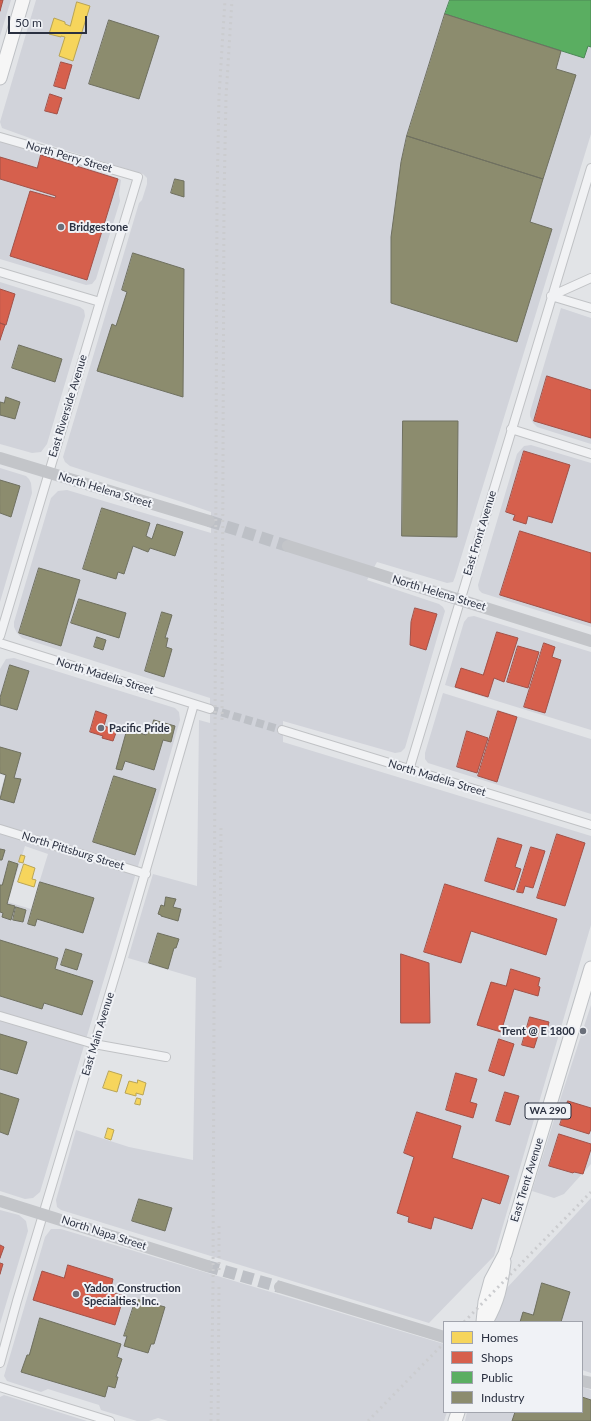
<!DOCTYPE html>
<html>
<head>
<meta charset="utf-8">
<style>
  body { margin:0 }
  #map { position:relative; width:591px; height:1421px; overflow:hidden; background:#e2e4e7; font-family:Lato,sans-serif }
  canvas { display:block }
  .legend { position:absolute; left:443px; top:1321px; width:140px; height:92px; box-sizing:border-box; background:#f0f2f6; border:1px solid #a1a4ad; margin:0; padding:5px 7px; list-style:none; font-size:12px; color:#2a3040 }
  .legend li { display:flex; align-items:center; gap:8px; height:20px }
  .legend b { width:20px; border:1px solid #a1a4ad }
  .scale { position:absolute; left:8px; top:16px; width:79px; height:18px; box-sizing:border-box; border:2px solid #2a3040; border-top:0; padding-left:5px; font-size:12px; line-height:14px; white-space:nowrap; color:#2a3040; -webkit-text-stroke:3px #f0f2f6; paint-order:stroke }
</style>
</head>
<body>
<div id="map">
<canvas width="591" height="1421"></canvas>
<ul class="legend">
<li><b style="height:11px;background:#f6d55c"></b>Homes</li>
<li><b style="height:11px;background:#d6604d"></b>Shops</li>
<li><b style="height:11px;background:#5aae61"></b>Public</li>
<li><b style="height:11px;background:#8c8c6e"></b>Industry</li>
</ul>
<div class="scale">50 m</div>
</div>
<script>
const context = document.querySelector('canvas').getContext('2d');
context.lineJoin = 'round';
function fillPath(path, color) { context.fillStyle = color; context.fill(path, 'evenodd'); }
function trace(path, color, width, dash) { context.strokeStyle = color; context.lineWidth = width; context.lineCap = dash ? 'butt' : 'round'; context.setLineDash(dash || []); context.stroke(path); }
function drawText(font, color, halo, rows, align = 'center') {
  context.font = font + ' Lato,sans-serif'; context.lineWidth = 4; context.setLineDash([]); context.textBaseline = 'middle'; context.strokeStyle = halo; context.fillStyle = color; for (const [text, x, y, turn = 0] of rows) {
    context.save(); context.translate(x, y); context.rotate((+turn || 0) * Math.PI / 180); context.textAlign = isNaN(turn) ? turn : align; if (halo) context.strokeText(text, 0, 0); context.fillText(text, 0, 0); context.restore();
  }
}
const built = new Path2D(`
  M0,0H11L0,36Z
  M36,0H591V134L455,577L453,582L447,583L377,562L367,580L439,604L443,607L445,611L405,748L401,752L395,753L283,721V742L591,836V925L494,1256L429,1323L61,1210L57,1207L56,1200L76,1130L129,1147L193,1160L196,978L128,958L153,874L197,886L199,720L210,723V698L22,638L17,633L14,627V622L51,498L58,491L67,490L211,533V512L182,502L70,466L65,462L63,457L139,203L142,200L147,184V178L143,174L49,145L2,128L0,122Z
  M0,139L118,178L121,180L119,194L120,201L96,279L92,284L86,285L0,259Z
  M0,282L80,307L84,310L85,316L47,444L41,452L32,453L0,444Z
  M561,308L591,318V444L537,427L533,423L530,416V412Z
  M531,445L591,463V627L482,593L479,590L478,585L517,454L524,446Z
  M0,468L26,476L29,479L31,483L32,493L0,602Z
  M474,616L591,652V730L445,685L464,622L468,617Z
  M14,658L175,708L179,712L180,720L142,853L40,1192L33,1198L25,1199L0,1191V793L5,776L0,774V669L6,659ZM25,846L48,854L31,909L8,902Z
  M443,693L591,739V814L428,763L425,759V753Z
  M591,1005V1164L564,1194L554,1198L532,1191L561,1097Z
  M591,1198V1373L582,1370V1322H494L504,1291Z
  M0,1210L19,1215L26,1221L28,1231L0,1324Z
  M51,1229H61L444,1344V1412H447L444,1421H168L158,1418L149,1421H137L101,1410L99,1405L48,1389L41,1392L7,1381L4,1376L45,1237Z
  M582,1387L591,1390V1421H465L467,1412H582Z
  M4,1395L87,1421H0V1397Z`);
const homes = new Path2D(`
  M77,2L90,6L73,61L59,56L65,37L61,36V37L49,34L54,18L65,22V24L70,26Z
  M21,855L25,856L23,863L19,862Z
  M24,864L35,868L32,879L36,880L34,887L18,882Z
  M109,1071L122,1075L117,1092L103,1088Z
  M138,1080L146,1083L143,1095L136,1093V1096L125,1093L129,1081L137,1083Z
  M137,1098L141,1099L140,1105L135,1104Z
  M108,1128L114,1130L111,1140L105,1138Z`);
const shops = new Path2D(`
  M0,0H3L0,11Z
  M61,62L72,65L65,89L54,86Z
  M50,94L62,98L57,114L45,111Z
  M41,155L118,179L87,280L10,256L30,191L55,198L56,196L0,179V157L37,168Z
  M0,289L15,294L6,325L0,323Z
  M0,323L5,325L0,340Z
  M547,376L591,390V438L534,421Z
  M524,451L570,465L552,523L528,516L526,524L513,520L515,515L506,512Z
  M520,531L591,553V623L500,595Z
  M415,608L437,614L426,650L410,645L411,622Z
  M497,632L518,638L504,682L494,678L488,697L455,687L461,668L483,675Z
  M544,643L555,647L552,657L561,660L545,713L524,707Z
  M518,646L539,652L528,688L507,682Z
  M96,711L107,715L104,726L117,730L113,741L102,738L103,736L90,732Z
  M498,711L517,717L497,782L478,776Z
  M467,731L488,738L477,773L457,767Z
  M557,834L585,843L565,906L537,898Z
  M498,838L522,845L515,867L521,869L514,890L485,881Z
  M531,847L545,851L533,888L525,886L523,893L517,892Z
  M445,884L557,919L546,955L471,931L461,963L424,952Z
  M401,954L429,963L430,1023H401Z
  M511,969L540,978L538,986L540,987L538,996L514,989L501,1032L477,1025L491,982L506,986Z
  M530,1017L549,1022L546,1034L539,1032L534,1048L522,1045Z
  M499,1039L514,1044L504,1076L489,1071Z
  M456,1073L477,1079L470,1102L477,1104L473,1118L446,1110Z
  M505,1092L519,1096L510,1125L496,1121Z
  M568,1101L591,1108V1129L589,1134L560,1125Z
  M417,1112L461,1126L452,1158L509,1176L500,1204L482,1198L472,1229L434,1217L431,1229L408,1222L409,1217L397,1213L414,1157L404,1153Z
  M559,1134L591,1144V1149L583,1174L574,1172L573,1173L549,1166Z
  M0,1245L4,1247L0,1258Z
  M0,1263L3,1264L0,1274Z
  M68,1265L113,1279L110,1292L124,1296L115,1325L33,1300L42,1271L64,1278Z`);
const public = new Path2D(`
  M450,0H591V47L588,46L584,58L445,14Z`);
const industry = new Path2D(`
  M445,14L561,51L556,69L576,75L543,179L407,136Z
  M109,20L159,36L139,99L89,84Z
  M407,136L543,179L530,222L552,229L517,342L391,303V237L401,162Z
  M175,179L184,181V197L171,193Z
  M133,253L184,269L183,397L97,371L112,324L116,326L127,292L122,290Z
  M19,345L62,359L55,382L12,368Z
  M6,397L20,402L15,419L0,415V402L4,403Z
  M403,421H458L457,537L402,536Z
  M0,480L20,486L11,517L0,513Z
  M102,508L150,523L146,536L152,539L157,524L183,532L175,556L150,548L148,552L133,546L124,574L118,572L116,579L83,569Z
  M39,568L80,580L61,646L19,633Z
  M79,599L126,613L119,638L71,623Z
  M162,612L172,615L165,638H168L166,647L172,649L164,677L145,671Z
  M97,637L106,640L103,650L94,647Z
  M10,665L29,671L17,710L0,705V698Z
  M154,720L175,726L171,742L163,740L154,770L125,761L122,770L116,769L127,729L146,735L148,728L151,729Z
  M0,747L21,753L14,778L21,779L14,803L0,799L6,775L0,773Z
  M114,776L156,789L135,855L93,842Z
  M0,849L5,850L2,860H0Z
  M9,861L18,864L7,904L15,906L11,920L2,917L3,913L0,912V885H2Z
  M40,882L94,898L83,933L37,919L35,926L28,924Z
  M166,897L176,899L173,907L181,909L178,921L161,916V915L158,914L161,905L164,906Z
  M16,907L26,910L23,922L13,920Z
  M158,933L179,939L176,948H174L168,969L149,963Z
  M0,940L58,958L55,969L93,981L82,1015L44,1003L42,1009L0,996Z
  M66,949L82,954L77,970L61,965Z
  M0,1034L27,1042L17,1074L0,1069Z
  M0,1093L19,1099L8,1135L0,1132Z
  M139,1199L172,1208L165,1231L132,1221Z
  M542,1283L570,1292L561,1322H520L523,1312L533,1315Z
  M136,1299L165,1307L154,1344H151L148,1353L124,1346L127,1336H124Z
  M40,1318L121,1344L117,1357L122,1359L116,1377H118L115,1388L108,1386L105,1397L21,1372L27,1355H29Z
  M582,1397L591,1400V1421H512L515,1412H582Z`);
const streetTunnel = new Path2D(`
  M210,709L282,730`);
const secondaryTunnel = new Path2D(`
  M209,521L288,546
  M207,1266L280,1287`);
const street = new Path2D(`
  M0,137L138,177L100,302L0,636
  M0,272L100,302
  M551,296L591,278
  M551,296L591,308
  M511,429L591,454
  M0,643L210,709
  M282,730L591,825
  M409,770L591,168
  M0,829L146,874
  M0,1016L94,1044L166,1057
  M0,1363L17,1301L120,959L194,704
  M0,1387L110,1421`);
const secondary = new Path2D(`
  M0,458L209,521
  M288,546L591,641
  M0,1201L207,1266
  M280,1287L444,1337
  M582,1381L591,1383`);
const primary = new Path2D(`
  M0,78L23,0
  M483,1322L485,1302L491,1280L505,1254L591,968
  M486,1322C498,1301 501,1286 504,1262
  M455,1421L458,1412`);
const rail = new Path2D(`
  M222,720L224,199L226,97L232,0
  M220,968L221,826
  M219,1270V1222
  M464,1322L591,1192
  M211,1421L213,1285L217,198L219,96L225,0
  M218,1421L219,1284
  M368,1421L444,1343`);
const markers = [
  [61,227,4,"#6a6f7a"],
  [101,728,4,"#6a6f7a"],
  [583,1031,4,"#6a6f7a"],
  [76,1294,4,"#6a6f7a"]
];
const shields = [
  [548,1111,46]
];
const shieldNames = [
  ["WA 290",548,1111]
];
const streetNames = [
  ["North Perry Street",69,157,16],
  ["East Riverside Avenue",68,406,-73],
  ["North Helena Street",105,490,17],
  ["East Front Avenue",480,533,-73],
  ["North Helena Street",439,593,17],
  ["North Madelia Street",105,676,17],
  ["North Madelia Street",437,778,17],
  ["North Pittsburg Street",73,851,17],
  ["East Main Avenue",98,1034,-73],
  ["East Trent Avenue",527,1180,-73],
  ["North Napa Street",104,1233,18]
];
const poiNames = [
  ["Bridgestone",69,227],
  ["Pacific Pride",109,728],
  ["Trent @ E 1800",575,1031,"right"],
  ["Yadon Construction",84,1288],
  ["Specialties, Inc.",84,1301]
];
fillPath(built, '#d1d3da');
fillPath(homes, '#f6d55c');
trace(homes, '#b9a454', 1);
fillPath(shops, '#d6604d');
trace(shops, '#a25249', 1);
fillPath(public, '#5aae61');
trace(public, '#4c8857', 1);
fillPath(industry, '#8c8c6e');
trace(industry, '#6f7060', 1);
trace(streetTunnel, '#bdc0c6', 8, [8, 4]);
trace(secondaryTunnel, '#bdc0c6', 12, [12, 6]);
trace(street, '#c0c2c5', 10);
trace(primary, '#bec1c5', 15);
trace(street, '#f1f2f4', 8);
trace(secondary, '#c3c5c9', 12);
trace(primary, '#f6f6f6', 13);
trace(rail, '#cbcccf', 3, [2, 4]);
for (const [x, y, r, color] of markers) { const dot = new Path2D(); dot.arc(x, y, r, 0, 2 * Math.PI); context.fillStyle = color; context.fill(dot); trace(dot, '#f0f2f6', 1.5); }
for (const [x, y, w] of shields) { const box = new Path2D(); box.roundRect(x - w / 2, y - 8, w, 16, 3); context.fillStyle = '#f0f2f6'; context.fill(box); trace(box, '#2a3040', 1); }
drawText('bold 10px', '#2a3040', null, shieldNames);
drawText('11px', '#2a3040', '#f0f2f6', streetNames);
drawText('bold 11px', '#2a3040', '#f0f2f6', poiNames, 'left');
</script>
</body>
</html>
